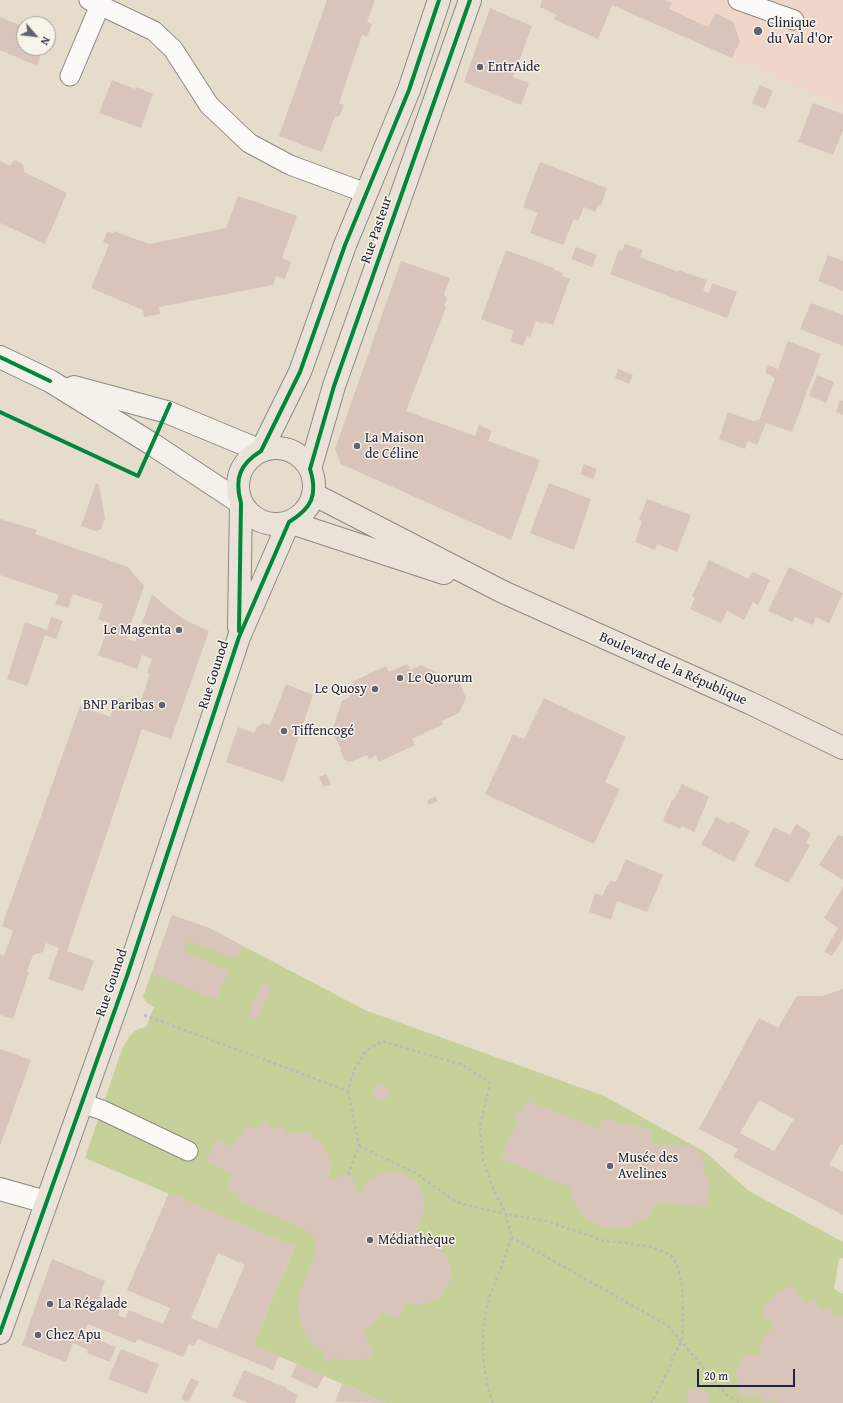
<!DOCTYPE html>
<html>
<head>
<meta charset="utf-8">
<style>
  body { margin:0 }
  #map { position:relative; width:843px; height:1403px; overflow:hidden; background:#e6dccc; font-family:"Gentium Book Plus",serif }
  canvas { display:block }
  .north { position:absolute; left:16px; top:16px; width:40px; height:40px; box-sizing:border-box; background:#f7f3e8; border:1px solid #a29fa3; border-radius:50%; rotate:118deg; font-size:11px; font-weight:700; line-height:16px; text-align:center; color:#22223b }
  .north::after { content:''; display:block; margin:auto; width:14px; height:18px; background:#67636e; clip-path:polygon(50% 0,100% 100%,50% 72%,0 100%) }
  .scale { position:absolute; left:697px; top:1369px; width:98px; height:18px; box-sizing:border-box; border:2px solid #22223b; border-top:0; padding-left:5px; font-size:12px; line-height:14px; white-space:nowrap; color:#22223b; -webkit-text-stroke:3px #f7f3e8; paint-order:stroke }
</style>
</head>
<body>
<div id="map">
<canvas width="843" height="1403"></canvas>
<div class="north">N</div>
<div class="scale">20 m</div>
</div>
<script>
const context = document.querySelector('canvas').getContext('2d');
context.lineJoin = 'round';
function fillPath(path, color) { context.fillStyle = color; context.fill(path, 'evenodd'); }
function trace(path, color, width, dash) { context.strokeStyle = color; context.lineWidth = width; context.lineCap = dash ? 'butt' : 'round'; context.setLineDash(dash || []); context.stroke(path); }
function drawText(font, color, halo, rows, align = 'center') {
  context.font = font + ' "Gentium Book Plus",serif'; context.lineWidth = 3; context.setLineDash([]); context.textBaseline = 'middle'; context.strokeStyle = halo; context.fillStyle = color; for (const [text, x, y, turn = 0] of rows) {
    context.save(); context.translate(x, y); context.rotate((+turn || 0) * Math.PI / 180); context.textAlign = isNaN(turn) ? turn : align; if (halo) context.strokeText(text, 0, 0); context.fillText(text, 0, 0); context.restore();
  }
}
const built = new Path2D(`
  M602,0H843V107L732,58Z`);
const green = new Path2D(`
  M172,915L211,929L365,1010L604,1096L705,1152L749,1191L843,1242V1258L839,1259L834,1289L843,1294V1403H386L253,1345L294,1247L85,1158L122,1049C128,1038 132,1029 146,1027L154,1007L147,1003L143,997Z`);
const building = new Path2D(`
  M327,0H375L367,22L372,24L367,37L362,35L339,103L344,105L339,117L335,116L322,152L279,136Z
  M542,0H665L672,3L669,9L708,27L715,13L733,22L740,41L732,58L612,5L598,39L554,19L557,15L540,7Z
  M490,8L532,26L513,77L529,83L521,105L464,82Z
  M0,17L24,27V48H43L37,66L0,50Z
  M112,80L135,89L136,87L153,94L141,128L99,113Z
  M760,85L773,91L765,109L752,103Z
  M813,103L843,114V130L833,155L798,142Z
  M14,160L23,164L24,172L67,193L45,244L0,223V161L10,166Z
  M540,162L607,188L601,205L599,204L595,212L584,207L578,221L574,219L563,245L530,233L538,213L523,207Z
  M238,196L297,216L282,258L291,262L285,279L276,276L273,285L159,307L160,314L144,317L143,310L91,288L109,245L103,242L107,232L113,233L114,231L149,244L226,228Z
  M625,244L643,250L640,257L678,272V270L707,280L703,291L709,293L712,283L737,292L727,318L610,274L619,250L622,251Z
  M576,247L597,255L592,267L571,259Z
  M506,250L554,268L553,269L563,273L562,276L570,279L553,325L544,322L543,324L536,321L530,337L527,336L523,346L510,341L514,331L481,319Z
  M828,255L843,261V291L818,281Z
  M401,261L450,278L444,294L447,299L444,306L446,307L406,411L475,436L479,425L492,431L488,441L540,460L511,540L341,464L335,449Z
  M811,303L843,315V346L800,329Z
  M788,341L821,354L792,432L766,423L757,445L748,441L745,449L719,439L728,412L755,422L756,419L759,420L775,378L765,373L768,365L778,369Z
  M618,369L633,375L629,384L615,378Z
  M817,375L834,382L826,403L809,396Z
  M840,400L843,401V415L836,412Z
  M584,464L597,469L593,479L580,474Z
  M96,483L99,485L105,518L101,529L96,531L81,526Z
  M549,483L591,499L574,550L530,533Z
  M647,499L691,515L677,552L657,544L655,550L635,542L642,521L639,520Z
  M0,519L37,530L35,534L128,567L144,586L126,638L135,642L138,633L150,637L148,633L152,626L142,623L152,594L168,608L185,620L209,631L171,739L142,729L67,951L94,961L83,991L48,979L59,948L46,943L43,952L33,955L27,971L29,972L13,1019L0,1015V954L4,956L13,931L2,926L80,706L110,717L118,698L131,703L134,710L137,712L150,674L147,673L152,659L142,655L137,669L98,655L110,623L98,619L103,604L73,594L68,608L55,604L59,595L0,575Z
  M709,560L749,579L753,572L770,580L758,605L753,602L744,620L727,611L721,623L690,609L695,598L692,596Z
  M789,567L843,593L829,623L816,617L813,625L795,617L792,622L768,611Z
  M51,617L63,621L56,639L45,635L27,686L7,679L25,622L47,630Z
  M407,664L411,670L421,665L460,684L466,698L459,713L442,721L443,724L412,739L415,745L379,762L376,755L369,759L367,755L350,762L345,760L340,750L341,749L332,731L342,701L350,697L348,691L355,688L352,682L386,666L389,672Z
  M286,684L313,695L283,782L226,762L238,727L254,733L257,727L263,723L270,725Z
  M544,698L626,737L605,782L620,789L594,844L485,794L513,734L524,739Z
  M326,774L331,784L324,787L319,777Z
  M682,784L709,797L694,832L682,826L681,829L663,821L672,800L673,801Z
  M435,796L438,801L429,805L427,800Z
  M716,817L729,824L731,821L750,831L734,862L701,845Z
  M796,824L811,833L806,843L810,845L789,883L754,866L774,827L790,835Z
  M838,835L843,836V880L819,865Z
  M626,859L663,875L647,912L617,901L611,920L589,912L595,893L602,896L610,881L616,882Z
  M843,887V939L832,956L824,952L838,928L824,918Z
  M172,915L211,929L243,946L236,959L188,940L184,951L228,971L217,1000L152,973Z
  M262,983L271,987L257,1020L248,1016Z
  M843,989V1145L841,1144L829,1165L843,1172V1215L733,1157L738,1149L699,1129L759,1018L778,1028L797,996H822ZM759,1100L794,1119L774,1151L740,1133Z
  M0,1049L31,1060L0,1146Z
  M373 1093a8 8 0 1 1 16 0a8 8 0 1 1-16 0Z
  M526,1100L599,1129L602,1118L652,1130L651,1144L690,1146L703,1155V1173L710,1178L707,1203L702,1207L658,1202L650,1214L645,1218L633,1225L626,1227H605L592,1222L586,1218L577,1207L573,1201L570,1187L501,1159L511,1131L514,1132L519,1120L514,1118L518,1109L523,1111Z
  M266,1121L273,1130L283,1125L286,1134L292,1133H303L309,1134L319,1140L329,1155L331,1166L329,1178L335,1181L337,1178L342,1175H348L351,1177L355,1183L354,1190L361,1192L367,1182L377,1175L387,1172H399L414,1180L418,1184L423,1194L424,1211L417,1226L422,1239L435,1243L445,1253L450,1264L451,1277L449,1284L441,1296L429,1303L417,1305L405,1302L398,1319L382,1312L375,1322L364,1331L374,1356L358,1360L341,1359L333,1357L330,1362L323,1359L325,1353L311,1341L306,1334L302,1327L298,1310L299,1293L316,1254L314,1253L316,1246L314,1238L303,1228L237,1200L240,1195L226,1189L233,1174L206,1162L216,1140L233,1147L247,1124L255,1130Z
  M169,1193L294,1247L253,1345L279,1356L273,1370L198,1339L194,1346L189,1344L183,1357L138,1339L135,1343L88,1324L83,1334L116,1347L110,1362L87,1353L88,1350L73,1343L66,1362L22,1345L52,1259L105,1281L99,1297L121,1306L118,1315L125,1318L129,1310L163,1324L170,1308L127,1290ZM218,1253L245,1265L217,1329L191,1318Z
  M792,1285L806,1304L812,1299L822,1311L828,1307L837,1319L843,1314V1403H777V1401L762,1402V1394L739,1395L736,1370L744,1353L753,1356L760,1355L761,1341L766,1333L774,1327L768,1318L762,1315L770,1299Z
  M121,1349L159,1364L147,1394L108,1379Z
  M297,1364L324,1376L317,1389L291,1377Z
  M244,1370L287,1388L286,1389L298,1395L295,1403H249L232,1396Z
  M191,1378L199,1382L188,1402L181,1399Z
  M342,1384L386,1403L335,1402Z
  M696,1388L704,1391L710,1396L708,1403H688L685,1399L691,1389Z`);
const path = new Path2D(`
  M144,1015L348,1091L354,1070L366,1051L382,1041L463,1065L490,1083L480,1126L483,1160L494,1191L506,1214
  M348,1091L359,1146L348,1175
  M359,1146L417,1174L450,1198L462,1204L506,1214
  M511,1237L667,1325L728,1396L742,1403
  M493,1403C482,1376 480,1330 488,1302C493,1285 502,1268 507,1250C508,1246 511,1240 511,1235C510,1228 507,1221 506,1214L547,1221L604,1241L627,1243L651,1247L671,1255L677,1265L682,1285L683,1317L682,1341L674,1355L668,1371L651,1403`);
const lane = new Path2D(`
  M89,0L154,31L173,49L209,105L249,143L290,165L366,193
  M738,0L794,20
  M70,76L100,5
  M81,1103L102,1110L188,1151`);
const street = new Path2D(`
  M0,1189L46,1202`);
const secondary = new Path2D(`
  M0,357L50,381L152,444L241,503
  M74,387L167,412L261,451`);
const primary = new Path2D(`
  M238 486a38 38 0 1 1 76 0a38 38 0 1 1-76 0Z
  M261,451L300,372L345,245L409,90L439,0
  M310,469L334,386L470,0
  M313,494L503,592L750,703L843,748
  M289,522L444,573
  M239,627L241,503
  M0,1333L127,976L239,637L289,522`);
const cycleway = new Path2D(`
  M0,357L50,381
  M0,412L138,476L170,404
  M239,631L241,503C234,478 240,464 261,451L300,372L345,245L409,90L439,0
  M0,1333L127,976L239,637L289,522C312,508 318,495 310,469L334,386L470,0`);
const markers = [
  [758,31,5,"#67636e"],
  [480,67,4,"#67636e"],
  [357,446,4,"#67636e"],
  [179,630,4,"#67636e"],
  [400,678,4,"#67636e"],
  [375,689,4,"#67636e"],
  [162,705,4,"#67636e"],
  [284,731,4,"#67636e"],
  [610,1166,4,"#67636e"],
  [370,1240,4,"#67636e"],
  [50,1304,4,"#67636e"],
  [38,1335,4,"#67636e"]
];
const poiNames = [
  ["Clinique",767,23],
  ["du Val d'Or",767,39],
  ["EntrAide",488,67],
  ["La Maison",365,438],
  ["de Céline",365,454],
  ["Le Magenta",171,630,"right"],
  ["Le Quorum",408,678],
  ["Le Quosy",367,689,"right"],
  ["BNP Paribas",154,705,"right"],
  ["Tiffencogé",292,731],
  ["Musée des",618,1158],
  ["Avelines",618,1174],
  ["Médiathèque",378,1240],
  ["La Régalade",58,1304],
  ["Chez Apu",46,1335]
];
const streetNames = [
  ["Rue Pasteur",377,230,-71],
  ["Boulevard de la République",673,669,24],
  ["Rue Gounod",214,675,-72],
  ["Rue Gounod",112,983,-71]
];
fillPath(built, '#efd6c8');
fillPath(green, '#c6d199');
fillPath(building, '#d8c4bb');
trace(lane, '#8d8884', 21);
trace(street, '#8d8884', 24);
trace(secondary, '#8d8884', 24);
trace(primary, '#8d8884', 24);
trace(path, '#bcbaba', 2.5, [3, 3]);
trace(lane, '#fbfaf7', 19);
trace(street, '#fbfaf7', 22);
trace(secondary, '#f5f0ea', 22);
trace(primary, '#eae2d6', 22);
trace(cycleway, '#00873e', 4);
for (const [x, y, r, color] of markers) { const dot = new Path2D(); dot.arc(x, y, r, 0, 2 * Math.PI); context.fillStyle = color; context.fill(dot); trace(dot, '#f7f3e8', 1.5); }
drawText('14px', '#22223b', '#f7f3e8', poiNames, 'left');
drawText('14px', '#22223b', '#f7f3e8', streetNames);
</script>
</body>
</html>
